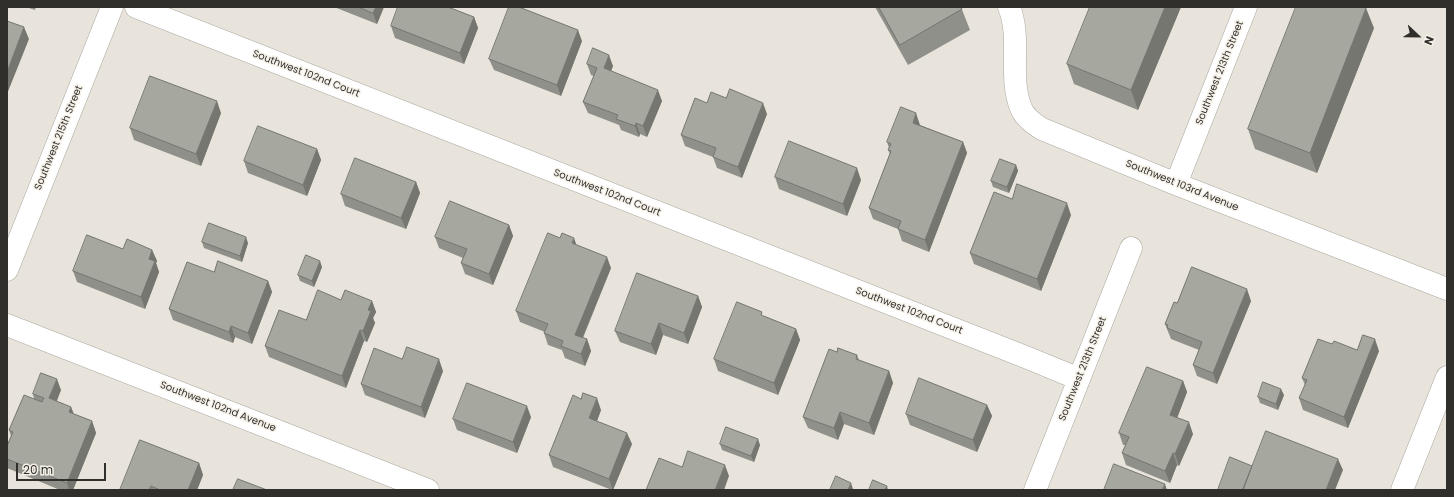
<!DOCTYPE html>
<html>
<head>
<meta charset="utf-8">
<style>
  body { margin:0 }
  #map { position:relative; width:1454px; height:497px; overflow:hidden; background:#e8e4db; font-family:Poppins,sans-serif }
  canvas { display:block }
  .frame { position:absolute; inset:0; border:8px solid #312f2c; pointer-events:none }
  .north { position:absolute; left:1398px; top:16px; width:40px; height:40px; -webkit-text-stroke:3px #f5f1e8; paint-order:stroke; rotate:112deg; font-size:11px; font-weight:700; line-height:16px; text-align:center; color:#312f2c }
  .north::after { content:''; display:block; margin:auto; width:14px; height:18px; background:#312f2c; clip-path:polygon(50% 0,100% 100%,50% 72%,0 100%) }
  .scale { position:absolute; left:16px; top:463px; width:90px; height:18px; box-sizing:border-box; border:2px solid #312f2c; border-top:0; padding-left:5px; font-size:12px; line-height:14px; white-space:nowrap; color:#312f2c; -webkit-text-stroke:3px #f5f1e8; paint-order:stroke }
</style>
</head>
<body>
<div id="map">
<canvas width="1454" height="497"></canvas>
<div class="frame"></div>
<div class="north">N</div>
<div class="scale">20 m</div>
</div>
<script>
const context = document.querySelector('canvas').getContext('2d');
context.lineJoin = 'round';
function trace(path, color, width, dash) { context.strokeStyle = color; context.lineWidth = width; context.lineCap = dash ? 'butt' : 'round'; context.setLineDash(dash || []); context.stroke(path); }
function fillPath(path, color) { context.fillStyle = color; context.fill(path, 'evenodd'); }
function drawText(font, color, halo, rows, align = 'center') {
  context.font = font + ' Poppins,sans-serif'; context.lineWidth = 3; context.setLineDash([]); context.textBaseline = 'middle'; context.strokeStyle = halo; context.fillStyle = color; for (const [text, x, y, turn = 0] of rows) {
    context.save(); context.translate(x, y); context.rotate((+turn || 0) * Math.PI / 180); context.textAlign = isNaN(turn) ? turn : align; if (halo) context.strokeText(text, 0, 0); context.fillText(text, 0, 0); context.restore();
  }
}
const minor = new Path2D(`
  M136,7L1028,358L1079,379
  M1009,7C1022,39 1008,76 1021,108C1024,117 1034,124 1042,129L1176,184L1447,289
  M1176,184L1246,7
  M7,270L112,7
  M7,325L428,490
  M1035,490L1131,248`);
const tertiary = new Path2D(`
  M1402,490L1447,377`);
const wall = new Path2D(`
  M26,7H36L35,10Z
  M334,7H384L377,24Z
  M875,7H961L970,30L908,65Z
  M1181,7L1138,110L1074,84L1067,64Z
  M474,17L478,28L464,64L395,38L391,26Z
  M1374,28L1317,173L1255,149L1248,129Z
  M582,41L561,96L494,70L489,59Z
  M587,64L613,66L611,71L662,101L647,137L640,134L639,137L621,130L619,125L588,113L583,102L594,76L591,75Z
  M707,103L767,114L742,178L717,168L713,157L685,146L681,135Z
  M221,113L201,166L134,140L130,128Z
  M920,125L963,142L967,153L929,252L902,241L898,229L873,219L869,208L890,154L888,150L889,148L887,142Z
  M317,149L321,160L307,196L248,173L244,161Z
  M1016,165L1018,171L1009,193L993,187L991,181Z
  M775,177L861,180L847,216L779,189Z
  M416,182L420,193L406,229L345,206L341,194Z
  M1012,199L1071,215L1041,291L974,264L970,253Z
  M509,225L513,236L493,285L465,274L461,263L463,258L439,248L435,237Z
  M202,242L248,243L242,262L204,248Z
  M577,245L611,268L583,338L587,339L591,351L585,366L565,358L562,350L548,345L544,333L545,332L520,322L516,311Z
  M123,249L152,250L157,261L156,263L159,272L145,309L77,282L73,271Z
  M322,267L314,287L300,281L298,275Z
  M214,272L268,281L272,292L252,344L235,337L233,343L173,320L169,309Z
  M698,296L702,307L688,344L663,335L656,355L620,342L615,331Z
  M341,300L372,301L376,312L373,318L375,323L367,342L364,341L346,388L269,357L265,346Z
  M1251,301L1217,384L1197,376L1193,365L1199,350L1171,339L1165,324L1177,303Z
  M764,316L796,329L800,340L778,395L718,371L714,359Z
  M1332,344L1357,350L1379,351L1348,428L1303,410L1299,398L1305,385L1302,378Z
  M837,352L857,355L859,360L889,371L893,383L874,435L844,424L838,440L808,428L803,417Z
  M443,371L425,418L365,395L361,384Z
  M1183,381L1187,392L1177,418L1193,434L1179,466L1177,465L1170,483L1126,465L1122,453L1126,445H1123L1119,433Z
  M61,390L57,401L71,407L74,414L92,421L96,433L73,490H60L7,468V446L11,436L9,430L34,399L33,394Z
  M1284,395L1278,410L1260,403L1258,397Z
  M987,405L992,416L977,452L910,425L906,414Z
  M601,410L597,421L632,444L613,490H612L553,467L549,455Z
  M531,417L517,453L457,430L453,419Z
  M720,444L760,445L754,462L722,450Z
  M199,463L203,475L197,490H120Z`);
const shadedWall = new Path2D(`
  M376,7H384L377,24L373,13Z
  M1165,7H1181L1138,110L1131,90Z
  M1366,8L1374,28L1317,173L1310,153Z
  M474,17L478,28L464,64L460,53Z
  M24,27L29,39L7,94V72Z
  M578,30L582,41L561,96L557,85Z
  M609,55L613,66L608,79L604,68Z
  M658,90L662,101L647,137L643,126Z
  M217,101L221,113L201,166L196,154Z
  M763,103L767,114L742,178L738,167Z
  M916,113L920,125L917,134L913,123Z
  M636,123L640,134L639,137L635,126Z
  M963,142L967,153L929,252L925,240Z
  M317,149L321,160L307,196L303,185Z
  M1016,165L1018,171L1009,193L1007,187Z
  M857,168L861,180L847,216L843,204Z
  M416,182L420,193L406,229L401,218Z
  M1067,203L1071,215L1041,291L1037,279Z
  M509,225L513,236L493,285L489,274Z
  M246,237L248,243L242,262L240,256Z
  M574,238L578,249L572,243Z
  M152,250L157,261L156,263L159,272L145,309L141,297L149,259Z
  M607,257L611,268L579,346L575,335Z
  M320,261L322,267L314,287L312,281Z
  M268,281L272,292L252,344L248,333Z
  M1247,289L1251,301L1217,384L1213,373Z
  M698,296L702,307L688,344L684,333Z
  M372,301L376,312L373,318L375,323L367,342L363,331L368,310Z
  M659,323L663,335L656,355L651,344Z
  M231,326L235,337L233,343L229,332Z
  M796,329L800,340L778,395L774,383Z
  M360,330L364,341L346,388L342,376Z
  M587,339L591,351L585,366L581,354Z
  M1375,339L1379,351L1348,428L1344,417Z
  M439,359L443,371L425,418L421,407Z
  M889,371L893,383L874,435L869,423Z
  M57,379L61,390L53,409L49,398Z
  M1183,381L1187,392L1174,426L1170,415Z
  M1281,389L1284,395L1278,410L1276,404Z
  M597,398L601,410L594,429L589,418Z
  M987,405L992,416L977,452L973,440Z
  M527,406L531,417L517,453L513,442Z
  M71,407L75,418L69,412Z
  M840,412L844,424L838,440L834,428Z
  M92,421L96,433L73,490H69L67,483Z
  M1189,422L1193,434L1179,466L1175,454Z
  M627,433L632,444L613,490L609,479Z
  M758,439L760,445L754,462L751,456Z
  M1173,453L1177,465L1170,483L1165,471Z
  M1338,459L1343,470L1335,490H1326Z
  M199,463L203,475L197,490H188Z
  M725,465L729,476L724,490H715Z
  M851,483L853,489V490H848Z
  M1165,484L1167,490H1162Z
  M887,486L888,490H885Z`);
const building = new Path2D(`
  M359,7H376L373,13Z
  M398,7H448L474,17L460,53L391,26Z
  M509,7H519L578,30L557,85L489,59Z
  M879,7H961L962,9L900,45Z
  M1090,7H1165L1131,90L1067,64Z
  M1296,7H1364L1366,8L1310,153L1248,129Z
  M7,21L24,27L7,72Z
  M593,48L609,55L604,68L658,90L643,126L636,123L635,126L616,119L618,115L583,102L597,68L587,64Z
  M150,76L217,101L196,154L130,128Z
  M730,89L763,103L738,167L713,157L716,148L681,135L695,98L707,103L711,92L726,98Z
  M901,107L916,113L913,123L963,142L925,240L898,229L901,221L869,208L891,151L888,150L891,144L887,142Z
  M258,126L317,149L303,185L244,161Z
  M789,141L857,168L843,204L775,177Z
  M355,158L416,182L401,218L341,194Z
  M1000,159L1016,165L1007,187L991,181Z
  M1017,184L1067,203L1037,279L970,253L994,192L1012,199Z
  M450,201L509,225L489,274L461,263L467,249L435,237Z
  M209,223L246,237L240,256L202,242Z
  M548,233L560,238L562,233L574,238L572,243L607,257L575,335L587,339L581,354L561,346L563,341L544,333L548,324L516,311Z
  M87,235L123,249L127,239L152,250L149,259L155,261L141,297L73,271Z
  M306,255L320,261L312,281L298,275Z
  M218,261L268,281L248,333L231,326L229,332L169,309L187,262L214,272Z
  M1192,267L1247,289L1213,373L1193,365L1202,342L1167,328L1168,325L1165,324L1174,302L1177,303Z
  M637,273L698,296L684,333L659,323L651,344L615,331Z
  M318,290L341,300L345,290L372,301L368,310L371,311L363,331L360,330L342,376L265,346L279,310L306,320Z
  M737,302L762,312L761,315L796,329L774,383L714,359Z
  M1363,335L1375,339L1344,417L1299,398L1307,380L1302,378L1318,339L1332,344L1334,341L1357,350Z
  M407,347L439,359L421,407L361,384L374,348L402,359Z
  M838,348L857,355L856,359L889,371L869,423L840,412L834,428L803,417L829,349L837,352Z
  M1147,367L1183,381L1170,415L1189,422L1175,454L1173,453L1165,471L1122,453L1129,437L1119,433Z
  M41,373L57,379L49,398L71,407L69,412L92,421L67,483L7,459V446L13,432L9,430L24,395L42,402L44,398L33,394Z
  M919,378L987,405L973,440L906,414Z
  M1263,382L1281,389L1276,404L1258,397Z
  M467,383L527,406L513,442L453,419Z
  M583,393L597,398L589,418L627,433L609,479L549,455L573,395L581,399Z
  M726,427L758,439L751,456L720,444Z
  M1266,431L1338,459L1326,490H1243Z
  M140,440L199,463L188,490H160L151,486L149,490H120Z
  M688,451L725,465L715,490H646L659,458L682,467Z
  M1230,457L1252,466L1243,490H1218Z
  M1114,464L1165,484L1162,490H1104Z
  M836,476L851,483L848,490H830Z
  M238,479L267,490H233Z
  M873,480L887,486L885,490H869Z`);
const streetNames = [
  ["Southwest 213th Street",1220,73,-68],
  ["Southwest 102nd Court",306,74,21],
  ["Southwest 215th Street",59,138,-68],
  ["Southwest 103rd Avenue",1182,186,22],
  ["Southwest 102nd Court",607,193,21],
  ["Southwest 102nd Court",909,311,21],
  ["Southwest 213th Street",1083,369,-68],
  ["Southwest 102nd Avenue",218,407,21]
];
trace(minor, '#aba8a0', 23);
trace(tertiary, '#aba8a0', 23);
trace(minor, '#fff', 22);
trace(tertiary, '#fff', 22);
fillPath(wall, '#8f9089');
fillPath(shadedWall, '#74766f');
fillPath(building, '#a6a89f');
trace(building, '#74766f', 1);
drawText('10px', '#312f2c', '#f5f1e8', streetNames);
</script>
</body>
</html>
